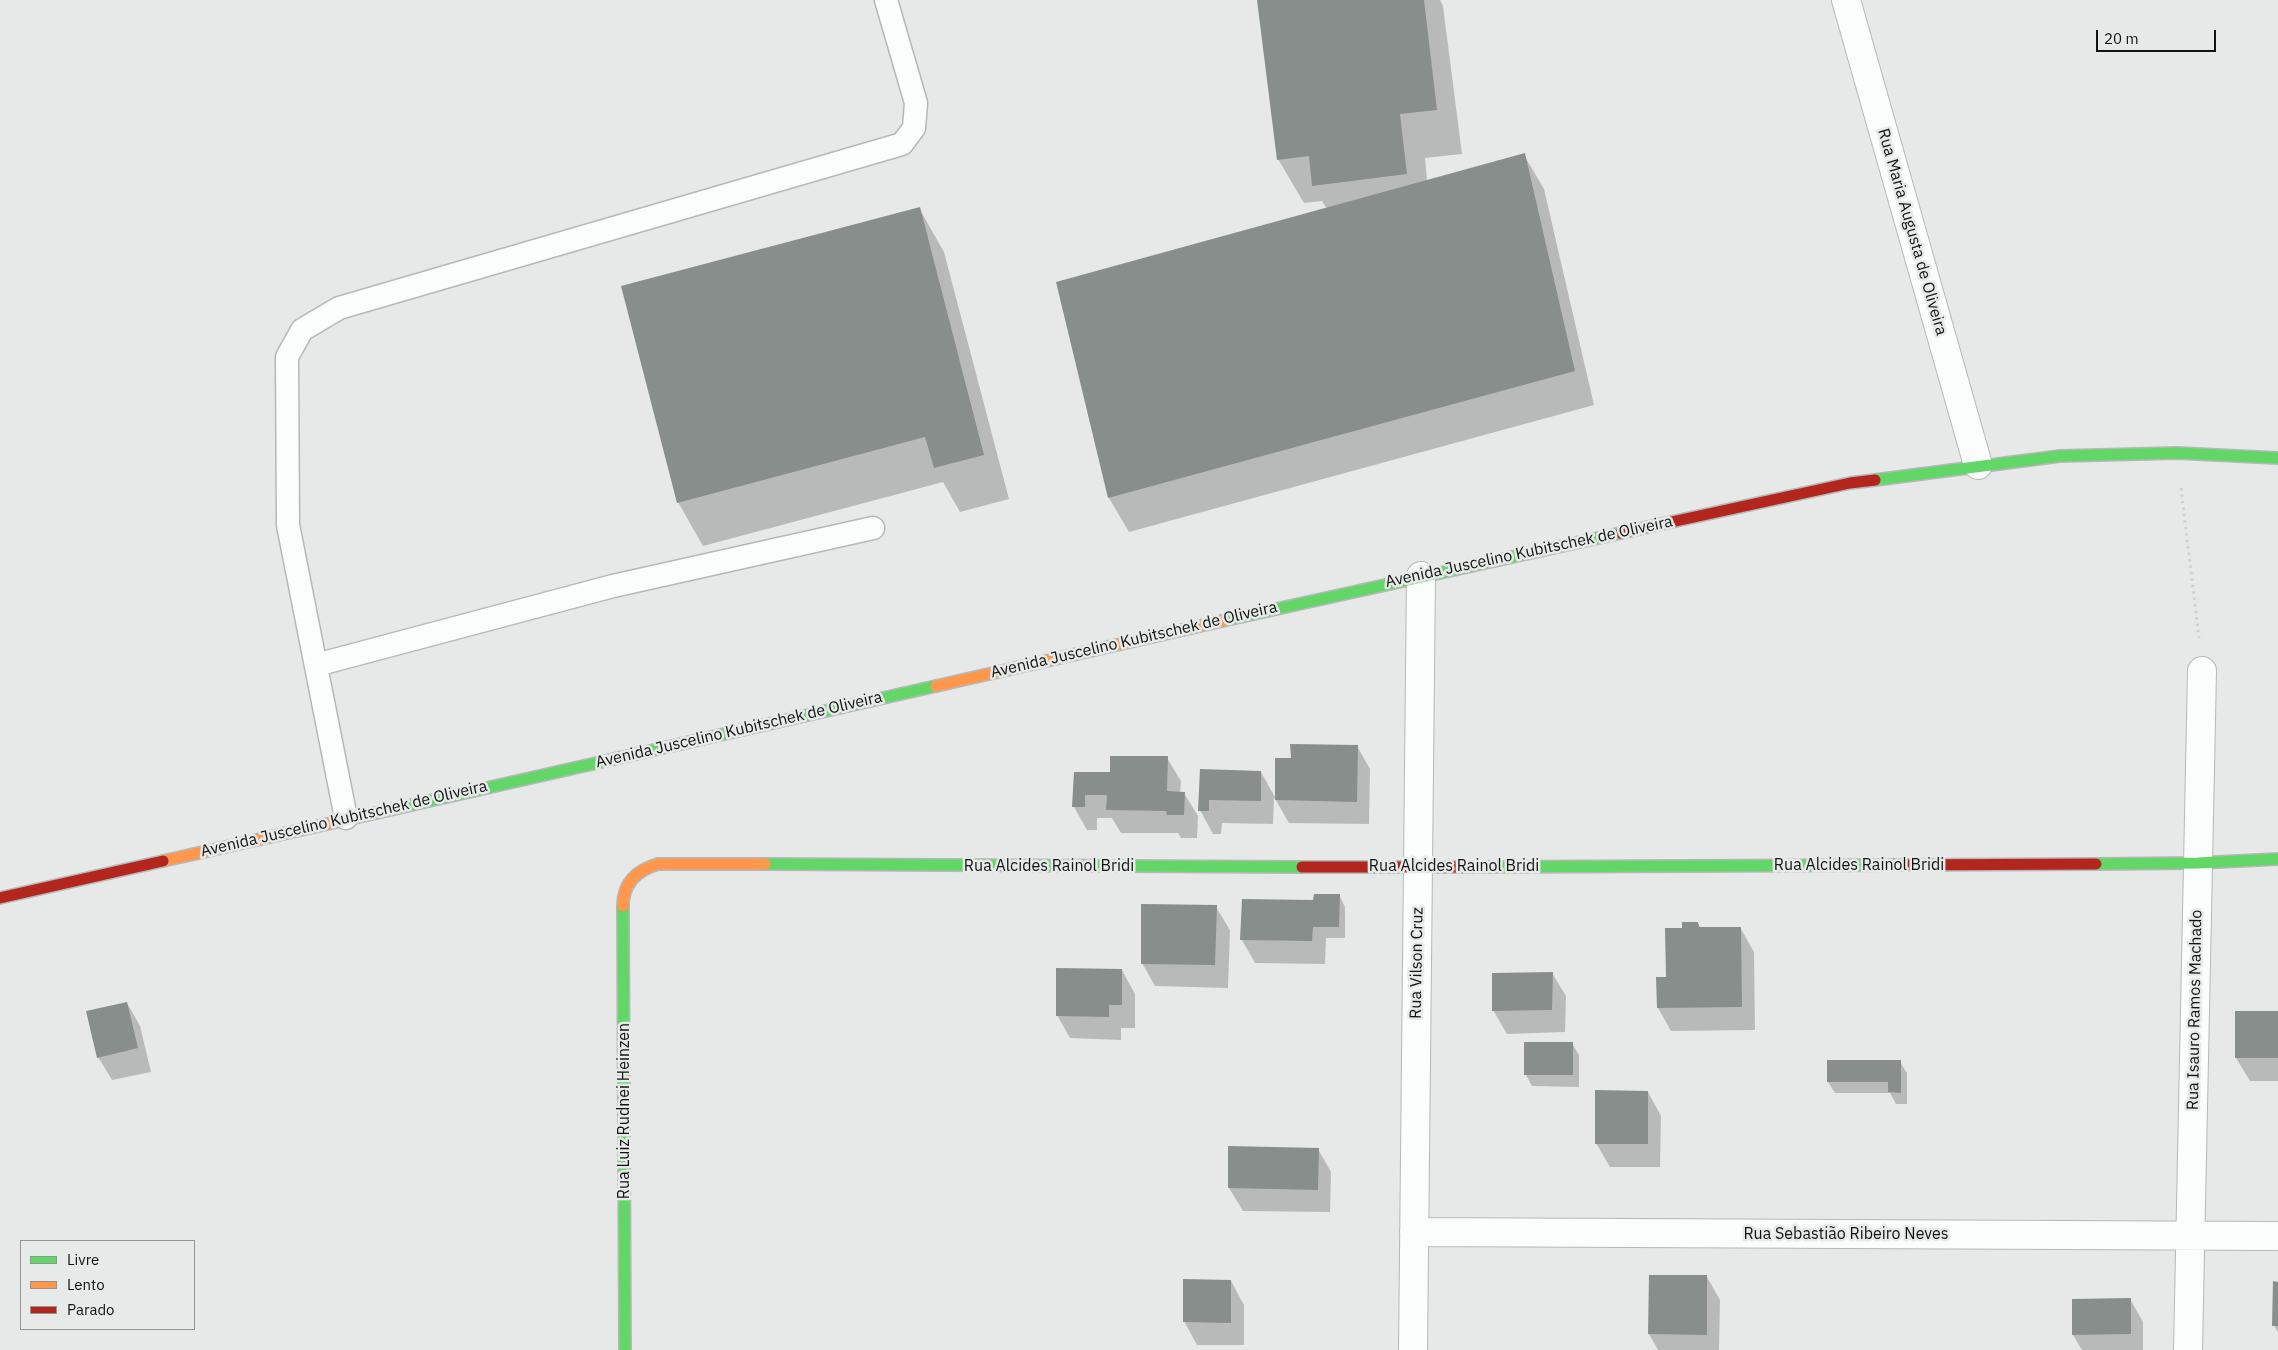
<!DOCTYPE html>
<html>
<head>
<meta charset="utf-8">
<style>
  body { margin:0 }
  #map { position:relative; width:2278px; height:1350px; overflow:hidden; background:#e7e9e8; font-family:"IBM Plex Sans",sans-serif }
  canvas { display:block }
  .legend { position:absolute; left:20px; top:1240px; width:175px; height:90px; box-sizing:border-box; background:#e6eae8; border:1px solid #919492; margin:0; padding:6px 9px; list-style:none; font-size:15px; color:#111211 }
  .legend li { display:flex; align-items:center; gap:10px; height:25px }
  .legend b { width:25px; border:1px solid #919492 }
  .scale { position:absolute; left:2096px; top:30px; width:120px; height:22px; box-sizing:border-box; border:2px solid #111211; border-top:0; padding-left:6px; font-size:15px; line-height:18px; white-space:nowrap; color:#111211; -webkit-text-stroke:4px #e6eae8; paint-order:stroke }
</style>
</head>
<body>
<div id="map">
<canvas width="2278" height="1350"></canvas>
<ul class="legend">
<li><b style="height:6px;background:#63d668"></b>Livre</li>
<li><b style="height:6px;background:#ff974d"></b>Lento</li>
<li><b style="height:6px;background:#b3261e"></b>Parado</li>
</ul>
<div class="scale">20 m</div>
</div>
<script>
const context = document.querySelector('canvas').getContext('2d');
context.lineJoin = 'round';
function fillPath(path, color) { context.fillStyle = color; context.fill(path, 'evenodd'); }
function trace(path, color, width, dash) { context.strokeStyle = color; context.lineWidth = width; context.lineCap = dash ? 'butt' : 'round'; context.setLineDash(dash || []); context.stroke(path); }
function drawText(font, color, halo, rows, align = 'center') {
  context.font = font + ' "IBM Plex Sans",sans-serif'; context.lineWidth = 5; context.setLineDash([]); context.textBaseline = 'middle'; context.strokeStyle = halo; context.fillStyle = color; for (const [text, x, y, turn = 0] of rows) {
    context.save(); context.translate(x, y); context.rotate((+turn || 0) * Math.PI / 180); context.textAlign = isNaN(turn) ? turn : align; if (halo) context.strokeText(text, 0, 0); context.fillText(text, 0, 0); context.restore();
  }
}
const shadow = new Path2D(`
  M1258,0H1440L1443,6L1462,154L1425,158L1427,181L1524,155L1544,189L1594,405L1129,532L1109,498L1057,283L1327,209L1322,201L1304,203L1278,159Z
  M919,208L944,252L1009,499L960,512L943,482L703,546L678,502Z
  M1357,746L1370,769L1369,824L1289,823L1274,797L1273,824L1222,823L1221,834H1213L1200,810L1201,770L1261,772L1276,799L1292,759Z
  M1167,758L1181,781L1180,793H1184L1198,816L1197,838H1181L1178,833H1121L1112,818H1097V830H1087L1074,807L1075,773H1111Z
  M1339,895L1345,907V938H1326L1325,964L1255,963L1242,940Z
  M1216,907L1230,930L1228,988L1155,986L1142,963Z
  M1698,923L1701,929H1741L1754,952L1755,1030L1671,1031L1658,1008L1683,929Z
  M1122,970L1135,994V1028H1121V1040L1070,1038L1057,1015Z
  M1552,973L1566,996L1565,1032L1507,1034L1493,1010Z
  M127,1003L140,1026L151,1072L112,1080L98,1057Z
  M2236,1012L2278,1014V1081H2250L2236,1058Z
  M1572,1043L1579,1055V1087L1532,1086L1526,1075Z
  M1900,1062L1907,1073V1104H1896L1890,1093H1835L1828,1082Z
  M1648,1092L1661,1116L1660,1167H1610L1596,1143Z
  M1318,1149L1331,1172L1330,1212L1243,1211L1229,1188Z
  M1650,1276L1707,1277L1720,1300L1719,1350H1658L1649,1334Z
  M1231,1281L1244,1305V1345H1197L1184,1321Z
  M2278,1283V1333L2274,1325Z
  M2130,1299L2143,1322V1350H2082L2073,1335Z`);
const building = new Path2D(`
  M1257,0H1424L1437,110L1400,114L1407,174L1312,186L1309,156L1277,160Z
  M1525,153L1575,371L1108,498L1056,282Z
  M920,207L984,455L934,468L925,437L677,503L621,286Z
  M1290,744L1358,745L1357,802L1275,800V758H1291Z
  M1110,756H1168L1167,791L1185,792L1184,815H1167L1166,811L1106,810L1107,795H1085V807H1072L1074,772H1110Z
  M1200,769L1261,771V801L1209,800V811H1198Z
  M1314,894H1340L1339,927H1313L1312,941L1240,940L1242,899L1313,900Z
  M1141,904L1217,905L1215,965L1141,964Z
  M1682,922H1698L1699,927H1741L1742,1007L1657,1008L1656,977H1666L1665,928H1682Z
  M1056,968L1122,969V1005H1109V1017L1056,1016Z
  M1553,972L1552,1010L1492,1011V973Z
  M127,1002L138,1048L97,1058L86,1011Z
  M2235,1011H2278V1058H2235Z
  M1524,1042H1573V1075H1524Z
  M1827,1060H1901V1093L1888,1092V1082H1827Z
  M1595,1090L1648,1091V1144H1595Z
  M1228,1146L1319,1148L1318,1190L1228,1188Z
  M1649,1275H1707V1335L1648,1334Z
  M1183,1279L1231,1280V1323L1183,1322Z
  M2273,1281L2278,1282V1326H2272Z
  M2131,1298V1334L2072,1335V1299Z`);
const path = new Path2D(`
  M2181,488L2199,638`);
const lane = new Path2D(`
  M316,665L613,586L873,528
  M346,818L288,525L287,357L302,330L339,308L902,144L914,128L916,103L886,0`);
const street = new Path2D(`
  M1846,0L1978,465
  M1414,1232L2278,1236
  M1413,1350L1421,576
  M2188,1350L2202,671`);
const fast = new Path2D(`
  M1875,480L2060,456L2177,453L2278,458
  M1222,621L1621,533
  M385,811L936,686
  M765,864L1302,867
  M2096,864L2198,863L2278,859
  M1477,867L1900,865
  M623,906L625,1350`);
const slow = new Path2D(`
  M936,686L1222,621
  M163,861L385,811
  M623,906C623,883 637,870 658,864H765`);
const jam = new Path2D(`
  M1621,533L1850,483L1875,480
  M1900,865L2096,864
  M1302,867H1477
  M0,898L163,861`);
const streetNames = [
  ["Rua Maria Augusta de Oliveira",1912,232,74],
  ["Avenida Juscelino Kubitschek de Oliveira",1529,552,-12],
  ["Avenida Juscelino Kubitschek de Oliveira",1134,640,-13],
  ["Avenida Juscelino Kubitschek de Oliveira",739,730,-13],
  ["Avenida Juscelino Kubitschek de Oliveira",344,819,-13],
  ["Rua Alcides Rainol Bridi",1859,865],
  ["Rua Alcides Rainol Bridi",1049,866],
  ["Rua Alcides Rainol Bridi",1454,866],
  ["Rua Vilson Cruz",1417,963,-89],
  ["Rua Isauro Ramos Machado",2195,1010,-89],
  ["Rua Luiz Rudnei Heinzen",624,1111,-90],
  ["Rua Sebastião Ribeiro Neves",1846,1234]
];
fillPath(shadow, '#0003');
fillPath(building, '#878e8b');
trace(lane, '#b6b8b7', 25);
trace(street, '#b6b8b7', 30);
trace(fast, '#b6b8b7', 14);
trace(slow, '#b6b8b7', 14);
trace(jam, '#b6b8b7', 14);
trace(path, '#cfd0cf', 3, [2.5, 4]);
trace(lane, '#fbfcfc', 22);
trace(street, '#fbfcfc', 28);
trace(fast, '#63d668', 11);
trace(slow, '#ff974d', 11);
trace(jam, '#b3261e', 11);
drawText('16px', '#111211', '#e6eae8', streetNames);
</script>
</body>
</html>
